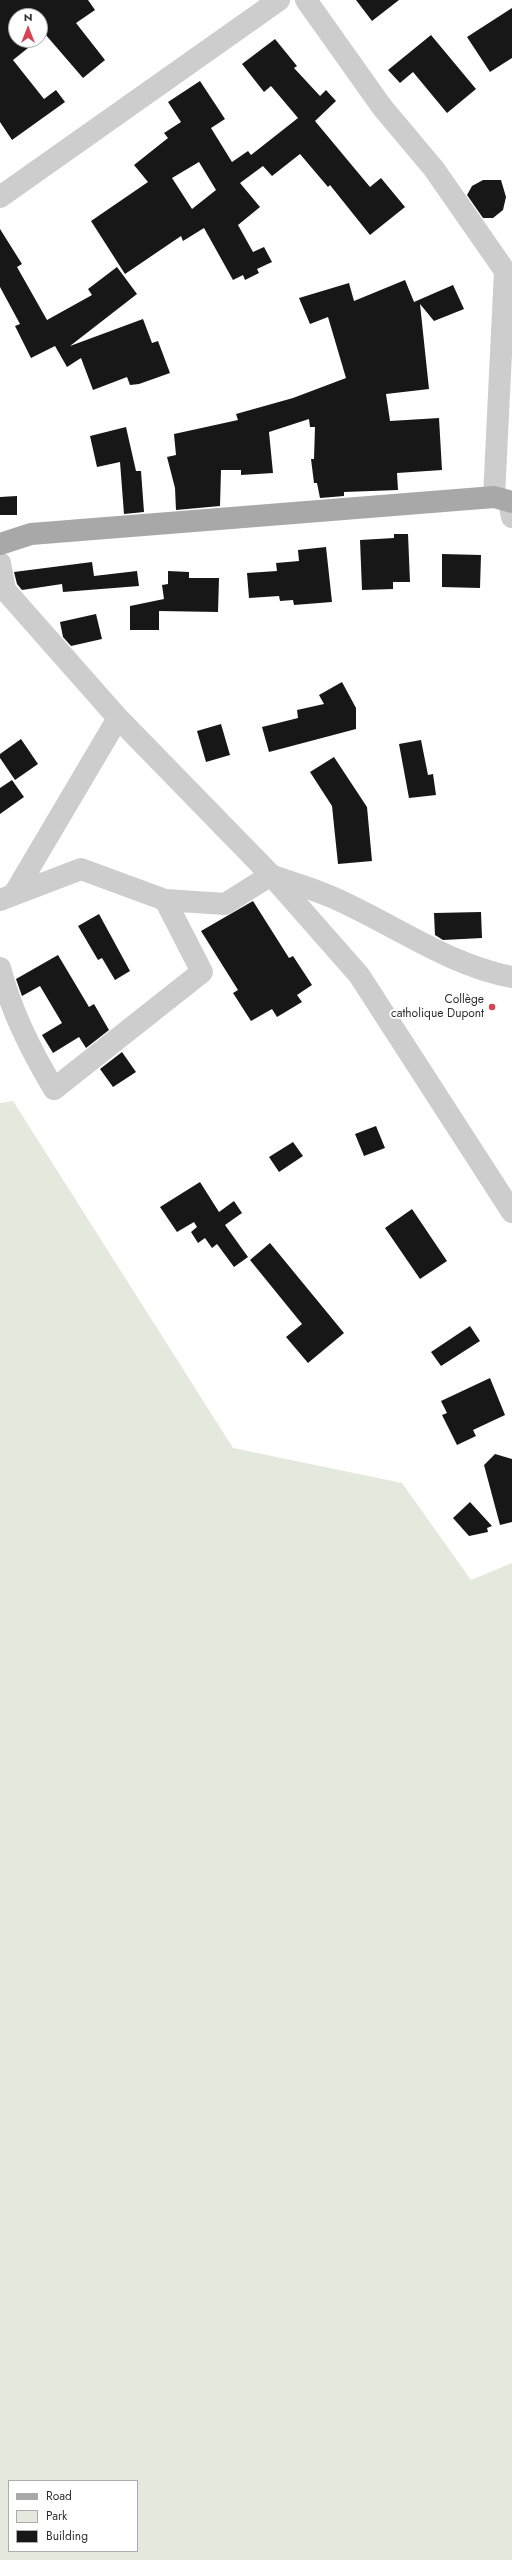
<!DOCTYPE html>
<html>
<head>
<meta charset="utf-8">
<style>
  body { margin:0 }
  #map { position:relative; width:512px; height:2560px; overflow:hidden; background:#fff; font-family:Jost,sans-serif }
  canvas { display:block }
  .legend { position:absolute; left:8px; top:2480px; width:130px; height:72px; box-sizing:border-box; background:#fff; border:1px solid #acacac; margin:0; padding:5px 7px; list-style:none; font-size:12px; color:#303030 }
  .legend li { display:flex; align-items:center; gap:8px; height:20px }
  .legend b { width:20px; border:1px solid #acacac }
  .north { position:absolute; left:8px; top:8px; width:40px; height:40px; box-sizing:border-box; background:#fff; border:1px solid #acacac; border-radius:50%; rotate:0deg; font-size:11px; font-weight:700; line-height:16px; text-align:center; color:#303030 }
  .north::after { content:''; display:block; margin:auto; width:14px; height:18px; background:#d64454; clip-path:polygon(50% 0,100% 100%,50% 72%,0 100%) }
</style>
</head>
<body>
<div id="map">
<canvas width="512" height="2560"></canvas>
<ul class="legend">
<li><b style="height:5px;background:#a8a8a8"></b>Road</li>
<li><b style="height:11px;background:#e4e9dd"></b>Park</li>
<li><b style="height:11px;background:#171717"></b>Building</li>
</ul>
<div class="north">N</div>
</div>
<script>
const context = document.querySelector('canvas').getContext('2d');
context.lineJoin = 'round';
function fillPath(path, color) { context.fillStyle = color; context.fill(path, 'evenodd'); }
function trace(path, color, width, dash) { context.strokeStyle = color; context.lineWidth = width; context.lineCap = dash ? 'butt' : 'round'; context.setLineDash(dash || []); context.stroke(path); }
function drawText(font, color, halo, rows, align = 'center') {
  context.font = font + ' Jost,sans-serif'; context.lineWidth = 4; context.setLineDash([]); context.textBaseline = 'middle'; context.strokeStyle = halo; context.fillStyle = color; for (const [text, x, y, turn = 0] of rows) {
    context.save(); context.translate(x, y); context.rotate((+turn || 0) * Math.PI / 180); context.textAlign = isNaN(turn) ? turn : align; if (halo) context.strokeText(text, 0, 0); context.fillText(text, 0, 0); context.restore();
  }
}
const green = new Path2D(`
  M13,1101L233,1448L402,1483L471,1580L512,1563V2560H0V1103ZM9,2481H137V2551H9Z`);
const building = new Path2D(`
  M0,0H88L95,10L76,23L105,60L83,78L45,34L40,38V16H16V40H38L13,60L44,99L56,90L65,102L12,140L0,122Z
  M356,0H399L372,21Z
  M512,8V58L490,72L467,37Z
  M431,35L476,89L447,113L413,72L400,83L388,70Z
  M275,39L297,66L294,68L320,96L326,90L336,101L315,121L370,187L381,178L405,207L370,235L330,185L328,187L300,154L272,176L263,166L240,183L260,207L238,225L253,252L264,247L272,262L257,269L259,273L245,280L243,275L233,280L204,228L183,241L181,236L125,274L91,221L148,182L134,165L168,138L164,133L181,122L168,102L200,81L225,119L211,128L232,162L248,151L251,155L298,118L271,86L264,92L242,64ZM199,162L216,190L192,209L172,178Z
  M483,180H501L506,197L503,210L493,218H483L467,195L472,186Z
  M0,229L22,264L17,267L47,320L92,295L88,289L117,267L137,294L70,346L143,319L152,343L158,341L170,373L139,384L130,385L127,377L93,390L81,358L67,367L55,346L31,358L15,326L20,324L0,287Z
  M405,280L414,302L453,285L464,309L434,321L420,304L429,389L386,394L390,421L439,418L442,470L397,473L398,490L344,492V496L320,498L317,483H314L311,459H314L315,427H310L309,419L269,432L273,473L241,475V470H221L220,506L176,510L175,488L167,457L176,455L174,434L238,420L236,414L293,398L346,378L328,317L310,324L299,298L349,283L354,301Z
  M126,427L136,471H141L144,512L124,514L120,462L97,467L90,436Z
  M17,496V515H0V497Z
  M394,534H408L410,582H393V589L362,590L360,540L394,538Z
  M326,547L332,602L294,605L293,600L280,601L279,596L249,598L247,573L277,571L276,563L299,561L298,550Z
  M442,554L481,555L480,588L442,587Z
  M92,562L94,576L137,571L139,586L63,592L62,584L22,590L17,584L14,572Z
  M168,571L189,572V578H219L218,612L159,611V630H130V606L164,599L162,585L168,584Z
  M96,614L102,639L71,646L63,637L60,622Z
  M342,682L356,708V729L269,752L262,727L298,718L297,710L324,704L319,695Z
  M221,724L230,755L206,762L197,731Z
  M21,739L38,764L15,780L0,758V754Z
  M421,740L428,775L433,774L436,795L409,798L399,744Z
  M334,757L367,807L372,861L338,864L332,806L310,772Z
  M12,780L24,797L0,814V788Z
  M253,901L289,958L293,956L312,985L297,995L302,1002L277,1017L272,1009L251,1021L233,993L238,990L201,931Z
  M481,912L482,938L443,940L435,935L434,913Z
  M99,914L130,971L115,980L102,958L98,960L78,926Z
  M58,955L89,1007L94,1004L109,1030L86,1048L79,1037L53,1053L42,1035L62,1023L40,986L22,996L16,979Z
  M122,1052L136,1072L113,1087L100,1069Z
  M376,1126L385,1148L364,1156L355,1134Z
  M293,1142L303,1156L279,1172L269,1157Z
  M200,1182L219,1212L234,1201L242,1213L225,1225L248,1257L234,1267L217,1244L212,1248L205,1238L198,1243L191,1232L197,1227L194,1222L177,1232L160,1207Z
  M412,1209L447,1261L420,1279L385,1228Z
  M270,1243L344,1333L308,1363L286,1337L302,1324L250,1260Z
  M470,1326L480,1341L441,1366L431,1352Z
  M490,1378L505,1415L473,1430L476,1436L457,1445L442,1415L447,1413L441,1401Z
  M495,1454L512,1459V1522L500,1525L484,1465Z
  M470,1502L492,1526L487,1528L488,1532L469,1536L453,1518Z`);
const minor = new Path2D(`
  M306,0L382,107L434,169L505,271L494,497
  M0,197L279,0
  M509,502L512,517
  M0,563L5,590L118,718L271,875L359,975L512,1212
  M14,894L118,718
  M0,900L81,869L165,900L225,904L271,875C292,883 314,889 334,898C393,924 448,965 512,977
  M0,968C11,1011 31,1051 54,1089L202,972L165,900`);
const major = new Path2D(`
  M0,544L31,534L494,497L512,502`);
const markers = [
  [492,1007,4,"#d64454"]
];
const poiNames = [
  ["Collège",484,1000],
  ["catholique Dupont",484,1014]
];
fillPath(green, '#e4e9dd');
fillPath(building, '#171717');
trace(minor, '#cdcdcd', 22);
trace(major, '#a8a8a8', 22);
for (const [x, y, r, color] of markers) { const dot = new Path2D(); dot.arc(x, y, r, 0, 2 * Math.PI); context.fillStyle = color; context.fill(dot); trace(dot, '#fff', 1.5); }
drawText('12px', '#303030', '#fff', poiNames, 'right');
</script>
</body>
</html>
